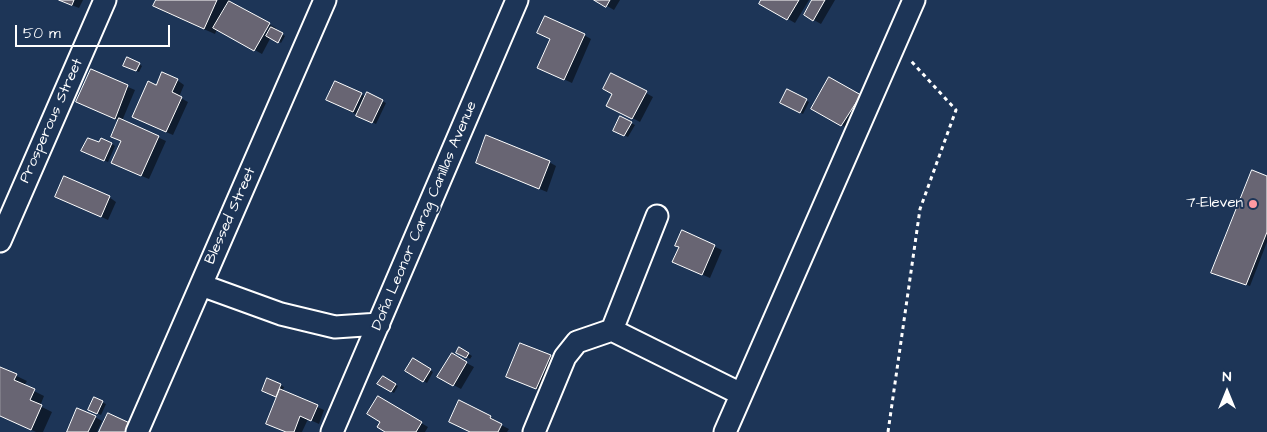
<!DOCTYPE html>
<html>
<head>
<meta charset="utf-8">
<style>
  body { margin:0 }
  #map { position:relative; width:1267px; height:432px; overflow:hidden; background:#1d3557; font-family:"Architects Daughter",sans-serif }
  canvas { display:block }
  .north { position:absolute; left:1202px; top:367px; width:50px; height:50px; -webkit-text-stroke:4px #1d3557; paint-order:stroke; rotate:0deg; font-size:14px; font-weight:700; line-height:20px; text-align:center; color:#fff }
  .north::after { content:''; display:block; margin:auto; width:18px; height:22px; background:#fff; clip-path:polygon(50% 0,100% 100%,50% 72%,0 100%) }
  .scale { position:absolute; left:15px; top:25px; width:155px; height:22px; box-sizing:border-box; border:2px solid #fff; border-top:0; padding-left:6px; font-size:15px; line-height:18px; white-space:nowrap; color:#fff; -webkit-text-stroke:4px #1d3557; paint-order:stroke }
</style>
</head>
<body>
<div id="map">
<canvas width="1267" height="432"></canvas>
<div class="north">N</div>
<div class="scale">50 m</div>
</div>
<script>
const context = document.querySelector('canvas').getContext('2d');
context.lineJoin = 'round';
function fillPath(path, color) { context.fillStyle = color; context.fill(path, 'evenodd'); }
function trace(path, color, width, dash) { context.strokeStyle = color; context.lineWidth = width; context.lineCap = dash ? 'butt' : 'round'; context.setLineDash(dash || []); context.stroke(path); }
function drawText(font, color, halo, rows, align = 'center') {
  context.font = font + ' "Architects Daughter",sans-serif'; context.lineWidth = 4; context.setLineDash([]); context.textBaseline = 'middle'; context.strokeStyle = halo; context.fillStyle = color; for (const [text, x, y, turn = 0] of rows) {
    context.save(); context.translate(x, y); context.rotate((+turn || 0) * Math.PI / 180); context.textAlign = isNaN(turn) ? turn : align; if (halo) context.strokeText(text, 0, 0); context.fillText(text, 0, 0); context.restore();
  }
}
const shadow = new Path2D(`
  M59,0H83L79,8Z
  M157,0H230L229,2L276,28L275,30L285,36L281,43L271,37L262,54L217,29L215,34L165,12L155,6Z
  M597,0H620L614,10Z
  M762,0H809L795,23L760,3Z
  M814,0H835L821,24L805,15Z
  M584,35L591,39L572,83L546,71Z
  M139,64L142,66L139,72L128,67Z
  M91,71L135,90L122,121L166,141L149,179L120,167L122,141L120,121L85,105Z
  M830,79L867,100L849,129L812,108Z
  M177,80L184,85L179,97L188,102L173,135L141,121L157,87Z
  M788,91L809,102L803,114L782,103Z
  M646,93L653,97L640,122L615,109Z
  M361,94L366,97L367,94L386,103L376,124L335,104Z
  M621,118L635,125L628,137L614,130Z
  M100,144H112L115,146L108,162L86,153Z
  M549,162L556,166L547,192L485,167Z
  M1267,177V242L1250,286L1216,274Z
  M109,197L116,202L108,220L64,200Z
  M682,232L722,250L710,278L681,265L680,247Z
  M460,348L472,356L470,359L458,352Z
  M452,355L474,367L461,389L439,377Z
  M550,356L557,361L544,392L515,380Z
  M413,360L433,372L427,383L407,371Z
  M0,368L27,381L24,386L44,396L40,406L52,412L43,432H36L0,416Z
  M383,377L398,386L394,393L379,384Z
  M280,385L284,387L282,391L324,410L319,424L308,419L302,432H286L275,427L278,397L267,393Z
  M378,398L428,427L425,432H387L381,422Z
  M94,399L106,404L101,415L89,410Z
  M95,417L102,421L97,432H68Z
  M490,417L497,421V423L509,429L507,432H472Z`);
const building = new Path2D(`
  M59,0H74L72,5Z
  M156,0H217L204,29L153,6Z
  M594,0H610L606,7Z
  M761,0H799L787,20L759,4Z
  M812,0H825L813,21L804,15Z
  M229,1L270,23L254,51L213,28Z
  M545,16L585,34L564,80L537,68L550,39L537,33Z
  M271,27L283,33L278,43L266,36Z
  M127,57L140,63L136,71L123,66Z
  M91,69L128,85L115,119L76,102Z
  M162,72L178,79L172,92L182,97L166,132L132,117L148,81L156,85Z
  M611,73L647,91L632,119L606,106L612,94L603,89Z
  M829,77L861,95L841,126L811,109Z
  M335,81L362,93L353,112L326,100Z
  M787,89L807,99L800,113L780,103Z
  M367,92L383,100L372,123L356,116Z
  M620,116L632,122L624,136L613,131Z
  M119,118L159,136L141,176L111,163L121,141L111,137Z
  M486,135L550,161L539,189L476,163Z
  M88,138L99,142L101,138L112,143L104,161L81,151Z
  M1252,170L1267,176V232L1246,285L1211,273Z
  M64,176L110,196L101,217L55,197Z
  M682,230L715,245L702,275L672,262L679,247L675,246Z
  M520,343L551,355L536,389L506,377Z
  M459,347L469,353L466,358L456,353Z
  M452,353L467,362L453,386L437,377Z
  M413,358L431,369L423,382L405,371Z
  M0,367L17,374L14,380L35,389L30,400L42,405L31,430L0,416Z
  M383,376L396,384L391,392L377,384Z
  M267,378L281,384L276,397L262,391Z
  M280,389L318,405L311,421L300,416L294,432H286L266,424Z
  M378,396L422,422L416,432H385L377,427L380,422L367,414Z
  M94,397L103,401L97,414L88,410Z
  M459,400L491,416L490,418L502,424L498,432H470L449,422Z
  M77,408L96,416L88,432H67Z
  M108,413L134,425L131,432H99Z`);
const path = new Path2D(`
  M888,432L920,209L956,110L911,61`);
const minor = new Path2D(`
  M0,241L105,0
  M201,285L281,314L335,327L379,324
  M612,330L657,216
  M137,432L325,0
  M332,432L517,0
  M534,432L565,357L577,342L612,330L741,394
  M725,432L914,0`);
const markers = [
  [1253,204,5,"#ff9aa2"]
];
const streetNames = [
  ["Prosperous Street",52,121,-66],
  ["Blessed Street",231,216,-66],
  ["Doña Leonor Carag Canillas Avenue",425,216,-67]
];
const poiNames = [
  ["7-Eleven",1243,204]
];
fillPath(shadow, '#0007');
fillPath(building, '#686573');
trace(building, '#fff', 1);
trace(minor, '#fff', 25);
trace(path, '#fff', 3, [4, 4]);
trace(minor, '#1d3557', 21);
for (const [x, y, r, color] of markers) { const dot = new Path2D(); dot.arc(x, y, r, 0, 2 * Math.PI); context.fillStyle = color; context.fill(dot); trace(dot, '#1d3557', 2); }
drawText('15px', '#fff', '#1d3557', streetNames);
drawText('15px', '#fff', '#1d3557', poiNames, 'right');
</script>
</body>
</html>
